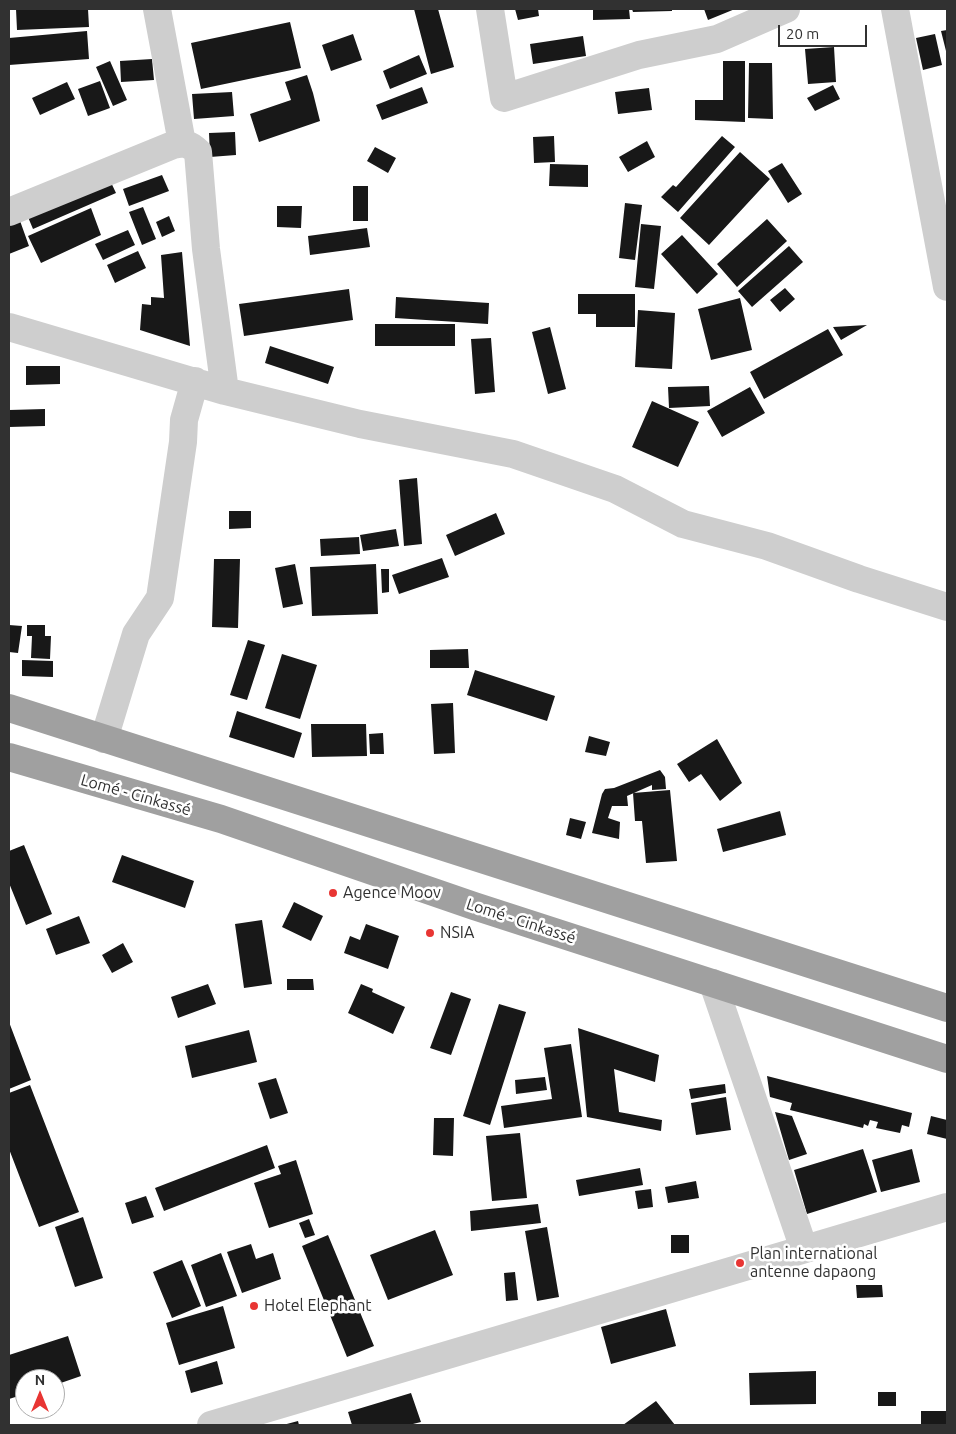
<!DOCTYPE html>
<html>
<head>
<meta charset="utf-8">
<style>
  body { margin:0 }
  #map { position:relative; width:956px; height:1434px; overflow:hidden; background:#fff; font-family:Ubuntu,sans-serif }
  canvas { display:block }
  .frame { position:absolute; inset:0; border:10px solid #313131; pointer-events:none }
  .north { position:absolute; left:15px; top:1369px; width:50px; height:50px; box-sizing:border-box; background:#fff; border:1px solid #adadad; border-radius:50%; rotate:0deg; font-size:14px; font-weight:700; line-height:20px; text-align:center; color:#313131 }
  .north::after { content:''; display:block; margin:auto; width:18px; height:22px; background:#e83533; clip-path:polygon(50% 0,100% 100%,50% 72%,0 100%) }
  .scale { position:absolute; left:778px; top:25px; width:89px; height:22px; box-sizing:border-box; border:2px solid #313131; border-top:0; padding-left:6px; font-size:15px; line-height:18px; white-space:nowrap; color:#313131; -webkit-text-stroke:4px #fff; paint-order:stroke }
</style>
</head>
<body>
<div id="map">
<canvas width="956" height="1434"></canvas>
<div class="frame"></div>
<div class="north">N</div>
<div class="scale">20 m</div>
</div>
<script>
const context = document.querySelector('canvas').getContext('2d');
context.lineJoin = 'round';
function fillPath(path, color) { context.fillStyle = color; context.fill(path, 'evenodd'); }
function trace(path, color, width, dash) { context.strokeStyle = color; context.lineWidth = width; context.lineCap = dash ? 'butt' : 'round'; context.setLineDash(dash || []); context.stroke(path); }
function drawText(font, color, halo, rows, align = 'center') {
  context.font = font + ' Ubuntu,sans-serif'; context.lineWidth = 5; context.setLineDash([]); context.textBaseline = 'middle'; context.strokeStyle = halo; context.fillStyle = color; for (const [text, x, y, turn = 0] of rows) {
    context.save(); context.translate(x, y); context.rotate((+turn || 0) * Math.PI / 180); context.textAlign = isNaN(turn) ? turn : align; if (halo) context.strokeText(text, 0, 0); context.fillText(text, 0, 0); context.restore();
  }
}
const building = new Path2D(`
  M16,9H88L89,27L17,30Z
  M414,9H438L454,67L431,74Z
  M515,9H538L539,16L518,20Z
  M593,9H629L630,19L593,20Z
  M632,9H672V11L633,12Z
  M704,9H735L708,20Z
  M290,22L301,68L201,89L191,43Z
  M947,30V51H946L941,31Z
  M87,31L89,59L9,65V38Z
  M353,34L362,60L331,71L322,45Z
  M935,34L942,65L923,70L916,38Z
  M583,36L586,56L533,64L530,44Z
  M834,47L836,82L808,84L805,49Z
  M419,55L427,74L390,89L383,71Z
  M152,59L154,80L121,82L120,61Z
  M110,61L127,100L113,106L96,67Z
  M723,61H745V122L695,120V100H723Z
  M749,63H772L773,119L748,118Z
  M307,75L313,93L320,121L259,142L250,114L291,100L285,82Z
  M100,81L110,108L88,116L78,89Z
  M67,82L75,99L40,115L32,98Z
  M833,85L840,99L815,111L807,98Z
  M422,87L428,103L382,120L376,105Z
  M649,88L652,110L618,114L615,92Z
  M232,92L234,116L194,119L192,94Z
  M235,132L236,155L210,157L209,133Z
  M554,136L555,162L534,163L533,137Z
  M722,136L735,147L678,212L661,197L673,185L676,187Z
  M647,141L655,157L628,172L619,157Z
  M375,147L396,158L388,173L367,161Z
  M740,152L770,179L709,245L680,218Z
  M782,163L802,194L788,203L768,171Z
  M550,164L588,165V187L549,186Z
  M107,174L116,193L33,229L25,210Z
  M162,175L169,191L129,206L123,189Z
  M353,186H368V221H353Z
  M625,203L642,205L635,260L619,258Z
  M277,206H302L301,228L277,227Z
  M143,207L156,239L142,245L129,212Z
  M91,208L101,235L41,263L28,236Z
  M169,216L175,231L162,237L156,222Z
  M19,218L29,246L9,254V222Z
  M767,219L787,241L737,287L717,264Z
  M641,224L661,226L654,289L635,287Z
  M367,228L370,247L310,255L308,236Z
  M128,230L135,245L103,260L95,244Z
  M682,235L718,274L697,294L661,254Z
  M789,246L803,262L752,307L738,291Z
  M138,251L146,268L115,283L107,265Z
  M182,252L190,346L140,330L142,304L151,305V297L164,298L161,255Z
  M785,288L795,299L780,312L770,300Z
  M349,289L353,320L244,336L239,304Z
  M578,294H635V327H596V314H578Z
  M396,297L489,303L488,324L395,318Z
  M740,298L752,350L711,360L698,309Z
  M638,310L675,313L672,369L635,367Z
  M375,324H455V346H375Z
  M867,325L841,340L833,327Z
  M550,327L566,389L548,394L532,332Z
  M828,329L843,355L764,399L750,372Z
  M491,338L495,392L475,394L471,339Z
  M270,346L334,367L328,384L265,363Z
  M26,366H60V384L26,385Z
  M709,386L710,406L669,408L668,387Z
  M750,387L765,413L722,437L707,411Z
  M652,401L699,422L678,467L632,447Z
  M45,409V426L9,427V410Z
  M417,478L422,544L404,546L399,480Z
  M229,511H251V528L229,529Z
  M496,513L505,534L455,556L446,535Z
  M396,529L399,546L363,551L360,535Z
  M359,537L360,554L321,556L320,539Z
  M442,558L449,577L399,594L392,575Z
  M214,559H240L238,628L212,627Z
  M295,564L303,604L283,608L275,568Z
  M376,564L378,614L312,616L310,567Z
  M381,569H389V592L382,593Z
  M9,625L22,626L18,653L9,652Z
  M27,625H45V636H51L50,659L31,658L32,636H27Z
  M248,640L265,645L247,700L230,695Z
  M468,649L469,668H430V650Z
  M282,654L317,665L300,719L265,708Z
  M22,660L53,661V677L22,676Z
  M475,670L555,696L547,721L467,695Z
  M453,703L455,753L434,754L431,704Z
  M237,711L302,733L294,758L229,737Z
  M311,724H366L367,756L312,757Z
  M383,733L384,754H370L369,734Z
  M589,736L610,742L606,756L585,752Z
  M717,739L742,783L720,801L701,774L689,782L677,764Z
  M660,770L665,777L666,789L652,790V785L627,796L628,806H612L608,818L620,822L619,839L592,833L602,794L605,789L614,788Z
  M670,790L677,861L646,863L642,821H635L633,793Z
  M780,811L786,835L723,852L717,829Z
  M570,818L586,822L581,839L566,835Z
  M24,845L52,914L26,925L9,883V851Z
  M122,855L194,881L185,908L112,882Z
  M294,902L323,916L311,941L282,927Z
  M79,916L90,943L56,955L46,929Z
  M262,920L272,984L244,988L235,924Z
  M366,924L399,936L388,969L344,953L350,936L360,940Z
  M123,943L133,962L112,973L102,955Z
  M287,979H313L314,990H287Z
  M208,984L216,1004L178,1018L171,997Z
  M361,984L373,989L372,992L405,1007L393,1034L348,1013Z
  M451,992L471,999L451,1055L430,1048Z
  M499,1004L526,1012L490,1125L463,1116Z
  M9,1022L31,1080L9,1089Z
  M578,1028L659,1055L655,1082L614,1069L619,1112L662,1120L661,1131L587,1117Z
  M249,1030L257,1062L192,1078L185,1046Z
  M571,1044L582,1117L504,1128L501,1106L552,1099L544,1048Z
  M767,1076L912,1113L909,1127L902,1125L900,1133L876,1128L878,1122L870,1120L868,1126L864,1124L863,1128L790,1110L792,1103L770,1097Z
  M545,1077L547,1090L516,1094L515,1080Z
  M276,1078L288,1113L270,1119L258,1083Z
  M725,1084L726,1093L691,1099L689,1089Z
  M30,1085L79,1212L39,1227L9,1149V1093Z
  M726,1097L731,1130L696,1135L691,1103Z
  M775,1112L792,1116L807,1154L789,1160Z
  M931,1116L947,1120V1139L927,1134Z
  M434,1118H454L453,1156L433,1155Z
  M520,1133L527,1198L492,1201L486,1136Z
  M267,1145L275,1168L164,1211L155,1188Z
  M863,1149L877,1192L807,1214L794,1170Z
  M912,1149L920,1182L881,1192L872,1160Z
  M296,1160L313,1214L269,1228L254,1183L281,1174L278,1166Z
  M640,1168L643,1185L579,1196L576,1180Z
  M696,1181L699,1198L668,1203L665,1187Z
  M651,1189L653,1207L638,1209L635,1191Z
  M146,1196L154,1217L132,1224L125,1203Z
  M538,1204L541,1223L471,1231L470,1211Z
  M83,1217L103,1278L75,1287L55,1227Z
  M309,1219L315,1235L305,1238L299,1223Z
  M547,1227L559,1297L537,1301L525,1231Z
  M435,1230L453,1275L388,1300L370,1255Z
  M328,1235L374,1346L347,1357L302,1246Z
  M671,1235H689V1253H671Z
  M251,1244L256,1259L273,1253L281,1279L242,1293L227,1252Z
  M221,1253L237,1296L206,1307L191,1265Z
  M182,1260L201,1306L172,1318L153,1272Z
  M515,1272L518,1300L506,1301L504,1273Z
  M856,1285H882L883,1297L857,1298Z
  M223,1306L235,1348L179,1365L166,1323Z
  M666,1309L676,1346L611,1364L601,1327Z
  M68,1336L81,1376L55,1385V1379H25V1394L9,1399V1355Z
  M217,1361L223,1384L191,1393L185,1371Z
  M816,1371V1404L750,1405L749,1373Z
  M878,1392H896V1406H878Z
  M411,1393L421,1422L409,1425H352L348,1412Z
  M656,1401L675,1425H623Z
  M921,1411H947V1425H921Z
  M298,1421L299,1425H283Z`);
const minor = new Path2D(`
  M157,9L182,143
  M490,9L504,98L639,55L717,39L786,9
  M895,9L947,287
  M9,212L173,145C184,142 190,144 198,152L206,249L225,391
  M9,327L225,391L360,424L513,454L615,489L683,524L767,546L859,579L947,607
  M104,739L136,634L160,598L183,442L184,420L195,381
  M713,983L804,1249
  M211,1425L947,1207`);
const trunk = new Path2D(`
  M9,708L947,1008
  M9,757L221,819L474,906L947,1059`);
const markers = [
  [333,893,5,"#e83533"],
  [430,933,5,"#e83533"],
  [740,1263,5,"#e83533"],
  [254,1306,5,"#e83533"]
];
const streetNames = [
  ["Lomé - Cinkassé",136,795,16],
  ["Lomé - Cinkassé",521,921,18]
];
const poiNames = [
  ["Agence Moov",343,893],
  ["NSIA",440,933],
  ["Plan international",750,1254],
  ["antenne dapaong",750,1272],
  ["Hotel Elephant",264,1306]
];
fillPath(building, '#181818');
trace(minor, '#cecece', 28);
trace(trunk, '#a0a0a0', 28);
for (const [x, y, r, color] of markers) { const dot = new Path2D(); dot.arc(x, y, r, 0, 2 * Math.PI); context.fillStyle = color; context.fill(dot); trace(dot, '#fff', 2); }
drawText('16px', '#313131', '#fff', streetNames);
drawText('16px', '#313131', '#fff', poiNames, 'left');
</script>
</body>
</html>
